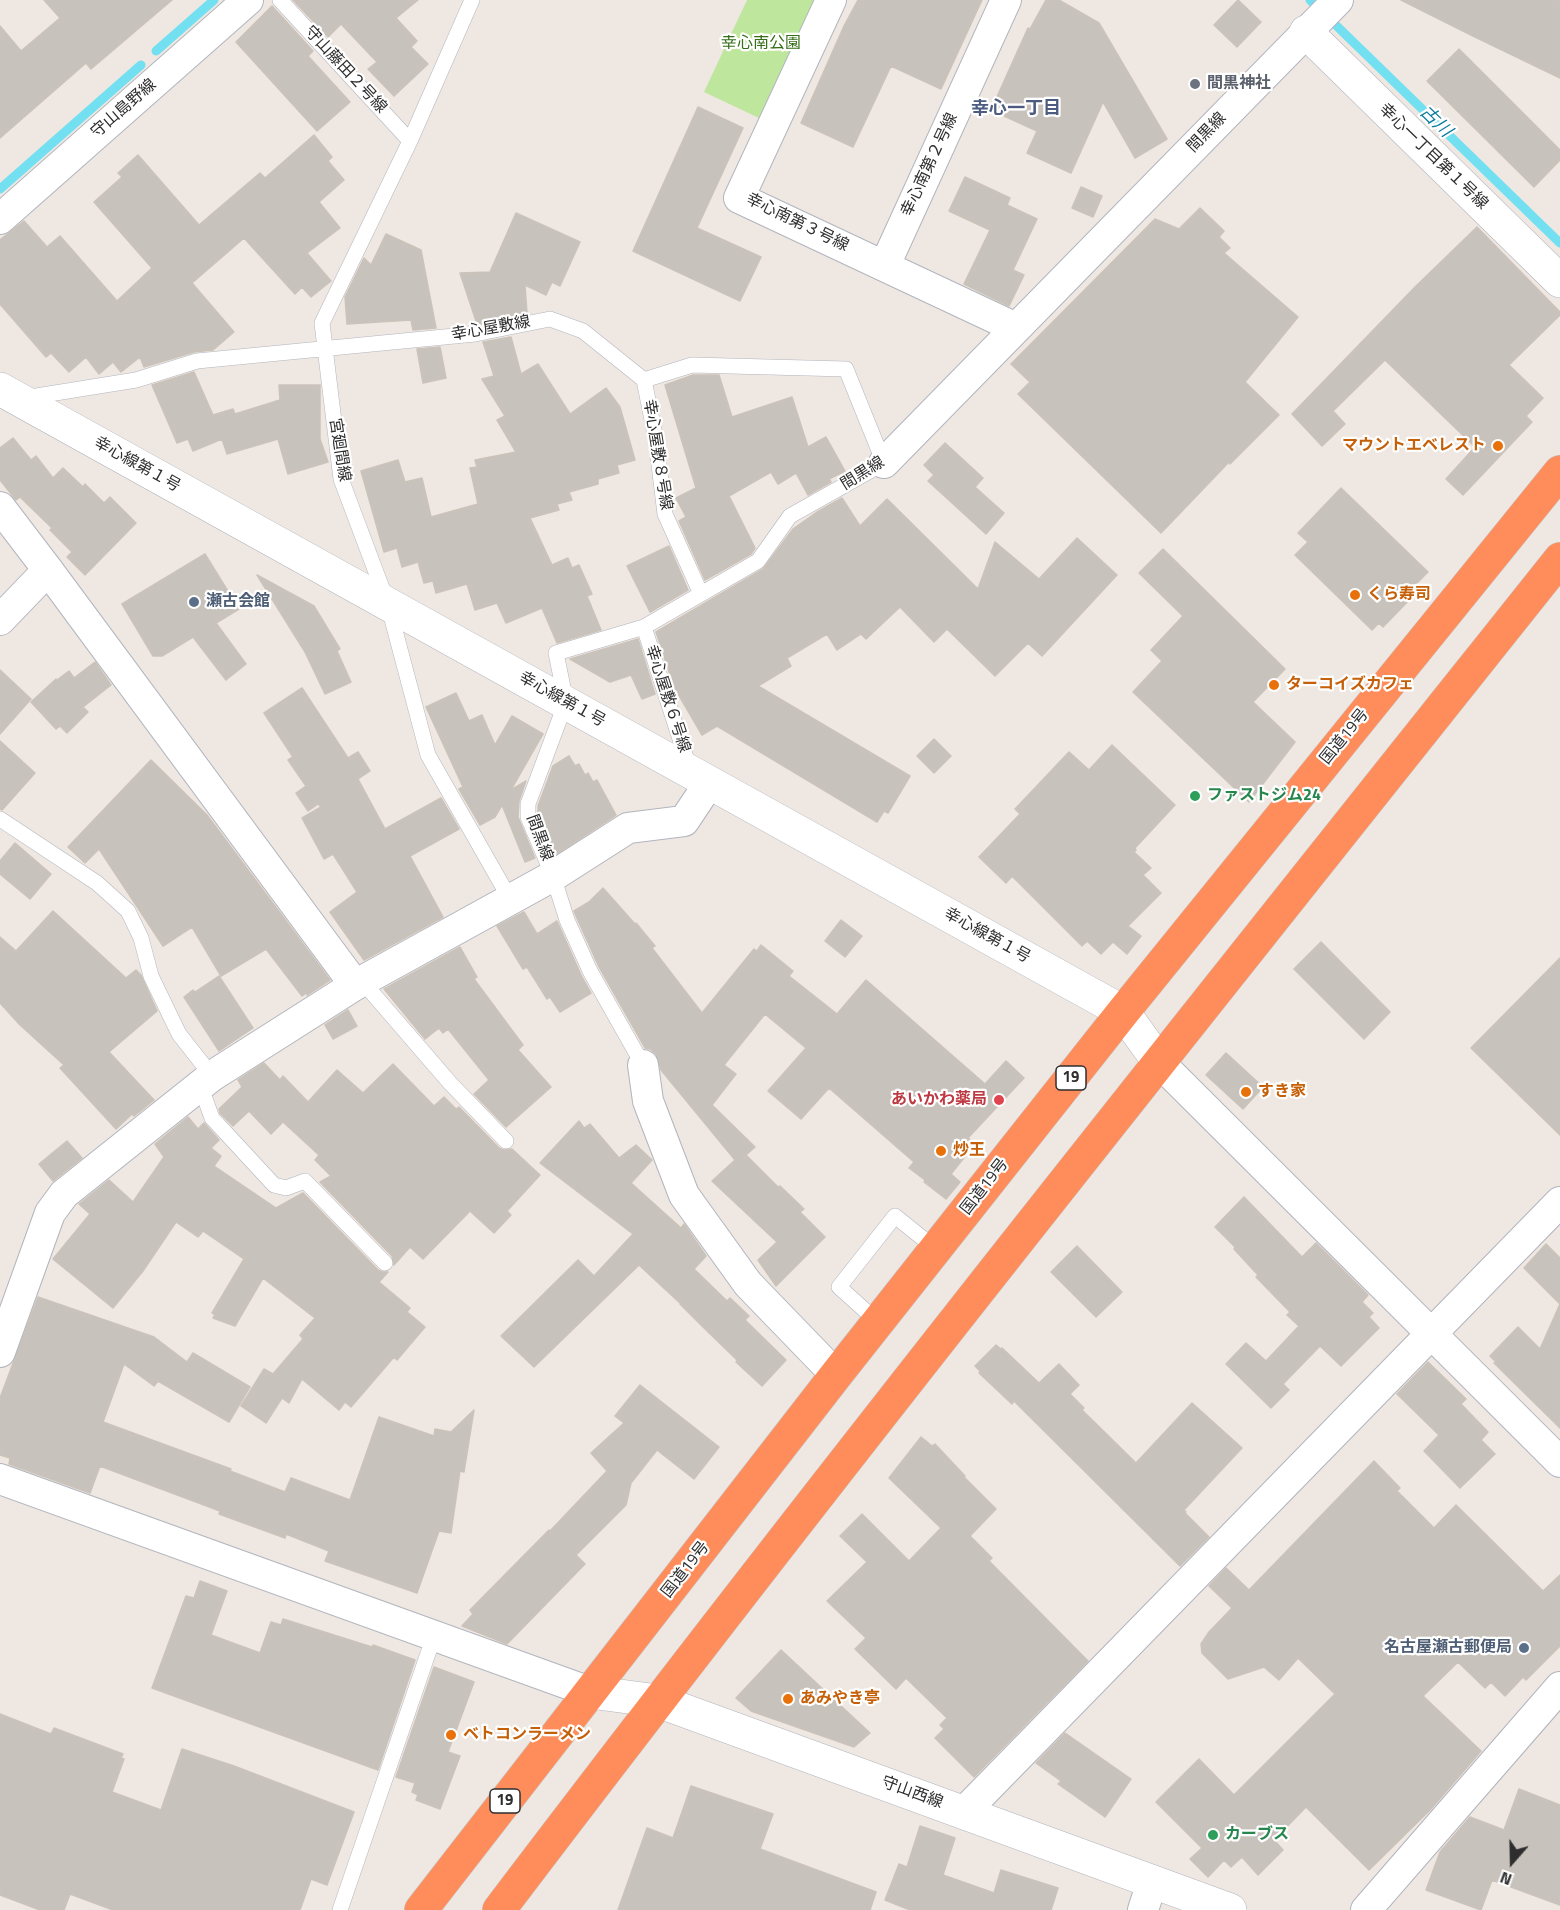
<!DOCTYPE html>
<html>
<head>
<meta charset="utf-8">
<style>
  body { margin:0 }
  #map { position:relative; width:1560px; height:1910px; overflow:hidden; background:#efe7e1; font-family:"Titillium Web",sans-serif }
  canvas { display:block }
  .north { position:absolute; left:1482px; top:1832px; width:60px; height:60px; -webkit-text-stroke:4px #fff; paint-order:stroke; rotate:200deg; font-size:16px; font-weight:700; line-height:24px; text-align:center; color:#2e2e2e }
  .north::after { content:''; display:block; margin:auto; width:21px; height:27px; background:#2e2e2e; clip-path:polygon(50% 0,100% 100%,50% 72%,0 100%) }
</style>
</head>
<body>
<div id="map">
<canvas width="1560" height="1910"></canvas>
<div class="north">N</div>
</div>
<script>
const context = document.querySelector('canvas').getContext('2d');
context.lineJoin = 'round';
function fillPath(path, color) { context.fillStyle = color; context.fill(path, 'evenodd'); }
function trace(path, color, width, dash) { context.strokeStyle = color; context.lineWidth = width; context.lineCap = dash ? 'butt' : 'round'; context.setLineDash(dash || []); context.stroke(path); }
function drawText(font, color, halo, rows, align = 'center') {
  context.font = font + ' "Titillium Web","Noto Sans JP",sans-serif'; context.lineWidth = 4.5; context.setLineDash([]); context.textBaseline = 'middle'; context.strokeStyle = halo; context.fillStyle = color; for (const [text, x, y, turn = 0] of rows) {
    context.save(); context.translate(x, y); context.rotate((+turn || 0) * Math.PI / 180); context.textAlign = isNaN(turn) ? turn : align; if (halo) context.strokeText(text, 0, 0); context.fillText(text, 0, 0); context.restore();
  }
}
const green = new Path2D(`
  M747,0H817L761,119L704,92Z`);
const stream = new Path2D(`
  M1310,0L1560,243
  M156,51L214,0
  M0,189L141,65`);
const building = new Path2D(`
  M44,0H172L91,69L86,63L0,138V26L21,51L60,18Z
  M293,0H418L396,18L417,41L411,47L428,64L394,96L368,69L377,62L341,24L328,37Z
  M858,0H982L941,89L891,66L853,147L801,123L844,26Z
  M1046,0H1059L1099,23L1167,139L1135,158L1103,102L1071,173L1027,153L1037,131L991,110L1028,28L1030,29Z
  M1238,0L1261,22L1237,47L1214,25Z
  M1401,0H1560V78L1473,36Z
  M272,6L313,51L308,56L350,102L317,131L236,42Z
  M1459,49L1560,150V160L1534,187L1427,81Z
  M698,107L743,128L697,228L761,257L740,301L633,251Z
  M314,135L332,157L328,161L344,180L319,202L340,228L307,253L331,281L311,297L302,287L295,294L244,238L192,283L234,332L213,350L194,352L144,367L140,357L121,372L113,362L99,374L86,357L69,372L51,353L46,357L0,304V240L24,221L47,247L60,236L117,301L152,268L94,202L122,177L118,173L138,155L199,225L260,173L265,178Z
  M965,177L1010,198L1007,205L1037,219L1013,270L1024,275L1009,306L964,284L990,230L949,211Z
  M1081,187L1102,196L1093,217L1072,208Z
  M1200,208L1224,231L1219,237L1230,248L1224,253L1298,317L1245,382L1279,415L1230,464L1229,462L1161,533L1018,394L1030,382L1011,364L1155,219L1179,229Z
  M516,213L580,242L560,286L552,282L546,295L525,285L527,314L505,316L506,318L477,324L460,273L490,272Z
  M1477,227L1560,312V315L1509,365L1543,398L1526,416L1532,422L1463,495L1446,479L1475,447L1385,360L1333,411L1345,424L1322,446L1292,414L1415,287Z
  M386,234L421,250L436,328L413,330L411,320L347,324L345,297L364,258L371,265Z
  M511,337L521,374L538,364L570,414L606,388L620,407L635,460L617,465L619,473L598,479V484L569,492L572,500L557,504L559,510L530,518L552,565L568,558L572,568L579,565L592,594L587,596L601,630L557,643L542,608L506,623L497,603L475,610L467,584L436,593L433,581L424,583L418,562L402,567L397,548L384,552L361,471L398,460L405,482L422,478L431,517L478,504L470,468L477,467L475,460L516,452L497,420L505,416L482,379L494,376L483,342Z
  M440,347L446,378L423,383L417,349Z
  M194,372L213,415L233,409L235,414L280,400L279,385H320V439L328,462L288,474L278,439L227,454L222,439L193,451L188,439L177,443L152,385Z
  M693,375H719L732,417L792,397L808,447L826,437L845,471L829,479L831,482L808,495L796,473L778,484L771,472L729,496L755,548L751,554L705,580L679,521L686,517L676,498L696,488L665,385Z
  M13,438L31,460L36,456L53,478L63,468L83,487L85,484L104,503L110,497L136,523L85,575L67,557L72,552L50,530L52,528L20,497L16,500L0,480V448Z
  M945,443L983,478L975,487L1004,513L986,534L928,481L934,475L924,465Z
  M1341,488L1428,572L1410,590L1415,594L1383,627L1379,623L1372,630L1295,555L1308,542L1298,533Z
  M842,498L860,526L887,499L978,589L995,542L1039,579L1077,538L1117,575L1042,656L1028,643L995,676L947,629L934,642L900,607L866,639L861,634L837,650L827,634L787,658L791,666L758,686L910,776L888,813L884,811L877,822L717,726L702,735L674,687L656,632L763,569L793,529L817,512Z
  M669,546L688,590L650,612L627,566Z
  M1163,549L1285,669L1253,702L1295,742L1249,802L1133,692L1162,661L1151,650L1183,616L1139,573Z
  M205,554L239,609L216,623L246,664L226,680L193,637L162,656H153L122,604Z
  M257,575L314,606L340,649L337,651L351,682L325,694L305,652Z
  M638,639L655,694L642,699L631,675L610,682L570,659Z
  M95,662L111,685L83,707L88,712L67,733L60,726L56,729L31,702L56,679L57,680L69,671L74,678Z
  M0,670L31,699L0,734Z
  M302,688L348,758L358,752L370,771L358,779L385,829L441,798L459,829L410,856L443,917L364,960L330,912L357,892L333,854L324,859L302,818L321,807L318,804L308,811L296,793L306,786L288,760L293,757L264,713Z
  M456,693L469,721L482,715L495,745L512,716L543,734L511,790L526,781L519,801L518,817L535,858L525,862L502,805L495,817L480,825L459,789L463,787L426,707Z
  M934,739L951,756L934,773L917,756Z
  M0,741L35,773L2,810L0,809Z
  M1112,745L1175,805L1135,848L1136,850L1134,852L1151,868L1143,875L1161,893L1128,926L1141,936L1127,954L1113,942L1101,954L1087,941L1082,946L1012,876L1006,883L979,857L1020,814L1015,809L1069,752L1089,770Z
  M569,756L575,766L579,764L585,775L588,773L593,782L597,780L616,815L555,855L538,815V806L553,766Z
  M151,760L207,815L330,980L307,995L306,993L302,996L266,949L221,976L192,927L163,946L99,849L85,863L68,847Z
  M15,843L51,874L30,899L0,874V861Z
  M603,888L635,924L636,923L655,946L652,948L702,1013L754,949L757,951L761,945L793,971L789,976L837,1014L866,980L985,1084L1006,1061L1024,1078L968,1138L975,1144L951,1174L960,1182L946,1199L924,1182L925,1180L909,1168L914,1162L829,1088L801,1119L768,1091L806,1048L765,1014L724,1065L736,1074L712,1105L755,1147L746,1155L778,1187L780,1186L804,1209L800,1212L825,1237L776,1286L758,1260L777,1242L712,1181L735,1160L661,1070L656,1054L650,1049L645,1048L599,967L576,916L574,911L589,902Z
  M53,911L126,978L136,970L141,975L157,1011L109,1052L154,1100L134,1116L132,1114L116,1129L60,1068L64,1065L19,1024L0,1003V937L16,951Z
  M524,912L537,934L557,921L581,975L591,993L560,1012L550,997L547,999L527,967L523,969L497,926Z
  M841,920L862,936L845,957L825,941Z
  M1321,942L1390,1012L1364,1039L1294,969Z
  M460,947L477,977L474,979L523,1045L518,1050L551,1087L506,1127L474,1094L489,1080L448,1029L443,1033L439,1028L425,1039L384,989Z
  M1560,958V1135L1471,1048Z
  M219,976L253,1028L219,1051L184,997L193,990L195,992Z
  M348,1010L357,1026L333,1039L325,1025Z
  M1226,1053L1263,1087L1243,1109L1206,1075Z
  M264,1063L280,1080L283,1076L308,1102L337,1070L363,1093L393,1064L434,1106L444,1097L456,1109L459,1107L499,1148L504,1150L512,1149L540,1175L507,1211L511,1215L494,1233L470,1211L423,1259L410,1247L394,1265L392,1256L320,1182L331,1176L315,1160L319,1155L283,1122L271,1134L249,1111L233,1126L220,1113L219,1109L242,1087L238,1080Z
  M188,1117L198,1129L204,1123L219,1140L211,1148L221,1156L214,1166L276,1208L303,1193L378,1270L383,1272H388L379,1282L410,1308L407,1312L425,1327L397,1360L394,1357L351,1407L345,1402L339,1410L302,1379L289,1403L282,1398L266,1423L241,1406L264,1369L273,1374L303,1339L300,1335L315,1318L263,1278L235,1326L213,1318L215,1315L212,1313L244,1259L203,1231L198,1237L176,1222L143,1271L113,1308L53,1259L90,1214L79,1204L109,1180L133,1202L164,1157L155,1144Z
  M579,1121L584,1128L590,1124L619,1158L636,1145L652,1160L631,1183L681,1228L684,1224L706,1256L694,1269L727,1301L730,1298L749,1316L745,1320L786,1360L762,1386L736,1362L737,1360L702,1326L680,1304H681L639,1265L534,1367L501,1336L578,1260L594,1276L633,1234L540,1163Z
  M67,1141L82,1158L53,1181L39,1164Z
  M1244,1197L1302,1257L1316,1243L1368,1295L1362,1302L1373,1313L1369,1317L1379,1328L1341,1366L1320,1346L1283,1384L1289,1390L1271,1408L1226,1364L1246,1343L1266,1361L1299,1326L1287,1315L1290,1312L1256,1277L1258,1275L1234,1249L1235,1247L1215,1227Z
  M1546,1244L1560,1258V1428L1494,1363L1496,1362L1490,1356L1518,1327L1540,1349L1560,1304L1524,1268Z
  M1077,1246L1122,1292L1096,1317L1051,1272Z
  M38,1297L154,1337L187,1362L193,1353L250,1387L229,1422L158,1381L154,1386L124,1364L103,1422L231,1469L230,1471L285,1492L291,1478L350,1500L379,1417L434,1436L435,1429L451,1432L474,1410L464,1472L460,1471L451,1533L439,1531L417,1593L325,1561L329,1551L286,1534L285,1538L219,1514L220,1511L100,1466L90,1493L9,1464L10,1458L0,1455V1398Z
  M996,1345L1001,1349L1002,1348L1039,1383L1059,1364L1079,1385L1070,1394L1084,1408L1082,1410L1136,1463L1192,1403L1242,1448L1184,1510L1186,1512L1185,1513L1209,1537L1180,1566L1014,1401L1012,1404L979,1373L980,1371L975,1366Z
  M1428,1362L1466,1399L1461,1404L1488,1432L1481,1440L1495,1454L1460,1488L1424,1451L1439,1435L1397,1394Z
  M640,1385L719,1447L694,1479L657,1450L631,1483L626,1505L576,1555L585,1564L507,1644L462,1626L473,1614L470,1610L549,1530L550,1531L607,1471L591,1453L624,1423L615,1416Z
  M921,1437L932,1446L935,1444L965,1476L964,1477L996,1509L970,1536L992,1558L989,1561L1088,1661L974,1777L935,1738L944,1729L940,1725L947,1718L906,1678L896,1689L855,1649L866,1638L827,1601L867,1562L840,1536L862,1514L909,1561L941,1528L889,1478Z
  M1374,1461L1400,1488L1397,1491L1434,1528L1456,1505L1543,1591L1560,1575V1646L1526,1680L1523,1677L1505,1696L1491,1682L1485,1688L1458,1662L1423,1696L1481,1751L1430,1810L1369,1870L1306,1807L1274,1840L1283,1850L1258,1875L1242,1857L1231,1867L1224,1860L1208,1877L1190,1859L1202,1848L1156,1802L1199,1759L1234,1795L1335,1694L1298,1658L1279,1680L1264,1667L1228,1679L1202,1653L1201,1644L1209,1632L1232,1608L1209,1586L1226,1568L1249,1590Z
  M200,1581L227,1591L211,1635L260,1653L271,1622L281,1625L283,1619L372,1647L373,1645L415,1660L378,1770L152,1688L186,1596L194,1598Z
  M781,1650L870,1733L854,1747L751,1711L736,1698Z
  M434,1667L474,1682L448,1752L460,1756L440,1809L416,1800L418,1795L412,1792L415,1783L396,1777Z
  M0,1714L51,1734L54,1728L123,1754L121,1758L124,1759L112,1792L161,1810L182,1749L234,1766L354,1812L327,1885L311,1879L300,1910H113L70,1894L64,1910H40L0,1895Z
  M1065,1733L1131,1779L1105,1817L1058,1784L1061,1781L1036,1763Z
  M691,1786L773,1814L760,1849L876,1892L870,1910H618L647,1828L673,1838Z
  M1519,1789L1560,1805V1905L1492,1880L1481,1910L1426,1890L1440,1852L1470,1817L1504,1830Z
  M920,1826L955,1838L943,1875L994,1893L1001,1870L1058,1888L1051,1910H910L885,1900L899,1864L907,1867Z`);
const lane = new Path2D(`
  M280,0L410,141
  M472,0L410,141L322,323L341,479L388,604L428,755L510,899
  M644,380L656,440L665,514L701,594
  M24,398L136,380L197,361L475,334L550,319L583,331L644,380L692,365L846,369L884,463L790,516L758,561L644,627L556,653L566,702L528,804V817L553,876L567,920L590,971L643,1065
  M644,627L689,767
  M0,819L97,883L128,911L141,938L151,976L179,1034L212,1076
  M362,981L450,1083L506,1141
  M200,1085L212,1118L274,1185L286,1188L305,1181L385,1263
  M878,1322L839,1287L895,1216L936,1249
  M340,1910L434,1636`);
const street = new Path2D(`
  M831,0L739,198L1016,328
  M0,219L248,0
  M885,265L1006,0
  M884,463L1338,0
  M0,507L48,570L355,985
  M0,620L48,570
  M1159,1062L1560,1462
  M643,1065L648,1101L684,1195L748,1284L836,1375
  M0,1352L50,1213L64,1194L212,1076L355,985L553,876L628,828L684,821L710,782
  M0,1479L590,1692
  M964,1812L1560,1202
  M1143,1910L1152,1882
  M1366,1910L1560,1687`);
const secondary = new Path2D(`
  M1306,32L1560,281
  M0,389L1123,1012L1159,1062
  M590,1692L658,1701L1230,1910`);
const highway = new Path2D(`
  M421,1910L836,1375L1123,1012L1560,472
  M499,1910C845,1454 1203,1007 1560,559`);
const markers = [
  [1195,84,6,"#6b7280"],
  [1498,446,6,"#e8710a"],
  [1355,595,6,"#e8710a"],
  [194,602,6,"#5c6f8a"],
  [1274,685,6,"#e8710a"],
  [1195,796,6,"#2e9e5b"],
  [1246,1092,6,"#e8710a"],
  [999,1100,6,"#e0444e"],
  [941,1151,6,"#e8710a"],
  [1524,1648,6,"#5c6f8a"],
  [788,1699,6,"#e8710a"],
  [451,1735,6,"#e8710a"],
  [1213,1835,6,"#2e9e5b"]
];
const shields = [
  [1071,1078,30],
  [505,1801,30]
];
const shieldNames = [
  ["19",1071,1078],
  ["19",505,1801]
];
const parkNames = [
  ["幸心南公園",761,44]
];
const streetNames = [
  ["守山藤田２号線",345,70,47],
  ["守山島野線",124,109,-41],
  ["間黒線",1207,133,-46],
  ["幸心一丁目第１号線",1433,157,44],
  ["幸心南第２号線",930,165,-65],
  ["幸心南第３号線",797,223,26],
  ["幸心屋敷線",491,329,-10],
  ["宮廻間線",339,450,81],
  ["幸心屋敷８号線",657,455,81],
  ["幸心線第１号",137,465,29],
  ["間黒線",863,474,-32],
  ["幸心屋敷６号線",667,699,72],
  ["幸心線第１号",562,700,29],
  ["国道19号",1345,737,-51],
  ["間黒線",539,838,70],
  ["幸心線第１号",987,936,29],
  ["国道19号",985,1187,-52],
  ["国道19号",686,1570,-52],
  ["守山西線",912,1793,20]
];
const worshipNames = [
  ["間黒神社",1207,84]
];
const foodNames = [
  ["マウントエベレスト",1486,446,"right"],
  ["くら寿司",1367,595],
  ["ターコイズカフェ",1286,685],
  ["すき家",1258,1092],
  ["炒王",953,1151],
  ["あみやき亭",800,1699],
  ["ベトコンラーメン",463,1735]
];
const serviceNames = [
  ["瀬古会館",206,602],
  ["名古屋瀬古郵便局",1512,1648,"right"]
];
const leisureNames = [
  ["ファストジム24",1207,796],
  ["カーブス",1225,1835]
];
const healthNames = [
  ["あいかわ薬局",987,1100]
];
const neighbourhoodNames = [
  ["幸心一丁目",1016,110]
];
const waterNames = [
  ["古川",1435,122,44]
];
fillPath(green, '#bfe69d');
trace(stream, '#73e0f1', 9);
fillPath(building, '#c8c2bc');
trace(building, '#cbc3ba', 1.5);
trace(lane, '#b1b5be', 16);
trace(street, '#b1b5be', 32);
trace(secondary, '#b1b5be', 34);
trace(highway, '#c4c4c4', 34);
trace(lane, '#fff', 15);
trace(street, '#fff', 30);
trace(secondary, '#fff', 33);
trace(highway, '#ff8d5b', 33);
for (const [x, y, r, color] of markers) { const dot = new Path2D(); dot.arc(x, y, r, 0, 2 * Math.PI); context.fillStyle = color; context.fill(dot); trace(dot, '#fff', 2); }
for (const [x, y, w] of shields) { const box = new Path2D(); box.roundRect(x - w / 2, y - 12, w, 24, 4.5); context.fillStyle = '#fff'; context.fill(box); trace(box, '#2e2e2e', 1.5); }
drawText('bold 15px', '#2e2e2e', null, shieldNames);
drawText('16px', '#366e1a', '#fff', parkNames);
drawText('16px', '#2e2e2e', '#fff', streetNames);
drawText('bold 16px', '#5b616d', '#fff', worshipNames, 'left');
drawText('bold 16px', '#c56008', '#fff', foodNames, 'left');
drawText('bold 16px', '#4e5e75', '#fff', serviceNames, 'left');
drawText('bold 16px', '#27864d', '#fff', leisureNames, 'left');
drawText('bold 16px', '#be3a42', '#fff', healthNames, 'right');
drawText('bold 18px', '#4c5c80', '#fff', neighbourhoodNames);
drawText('italic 18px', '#0c7d9d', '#fff', waterNames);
</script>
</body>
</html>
